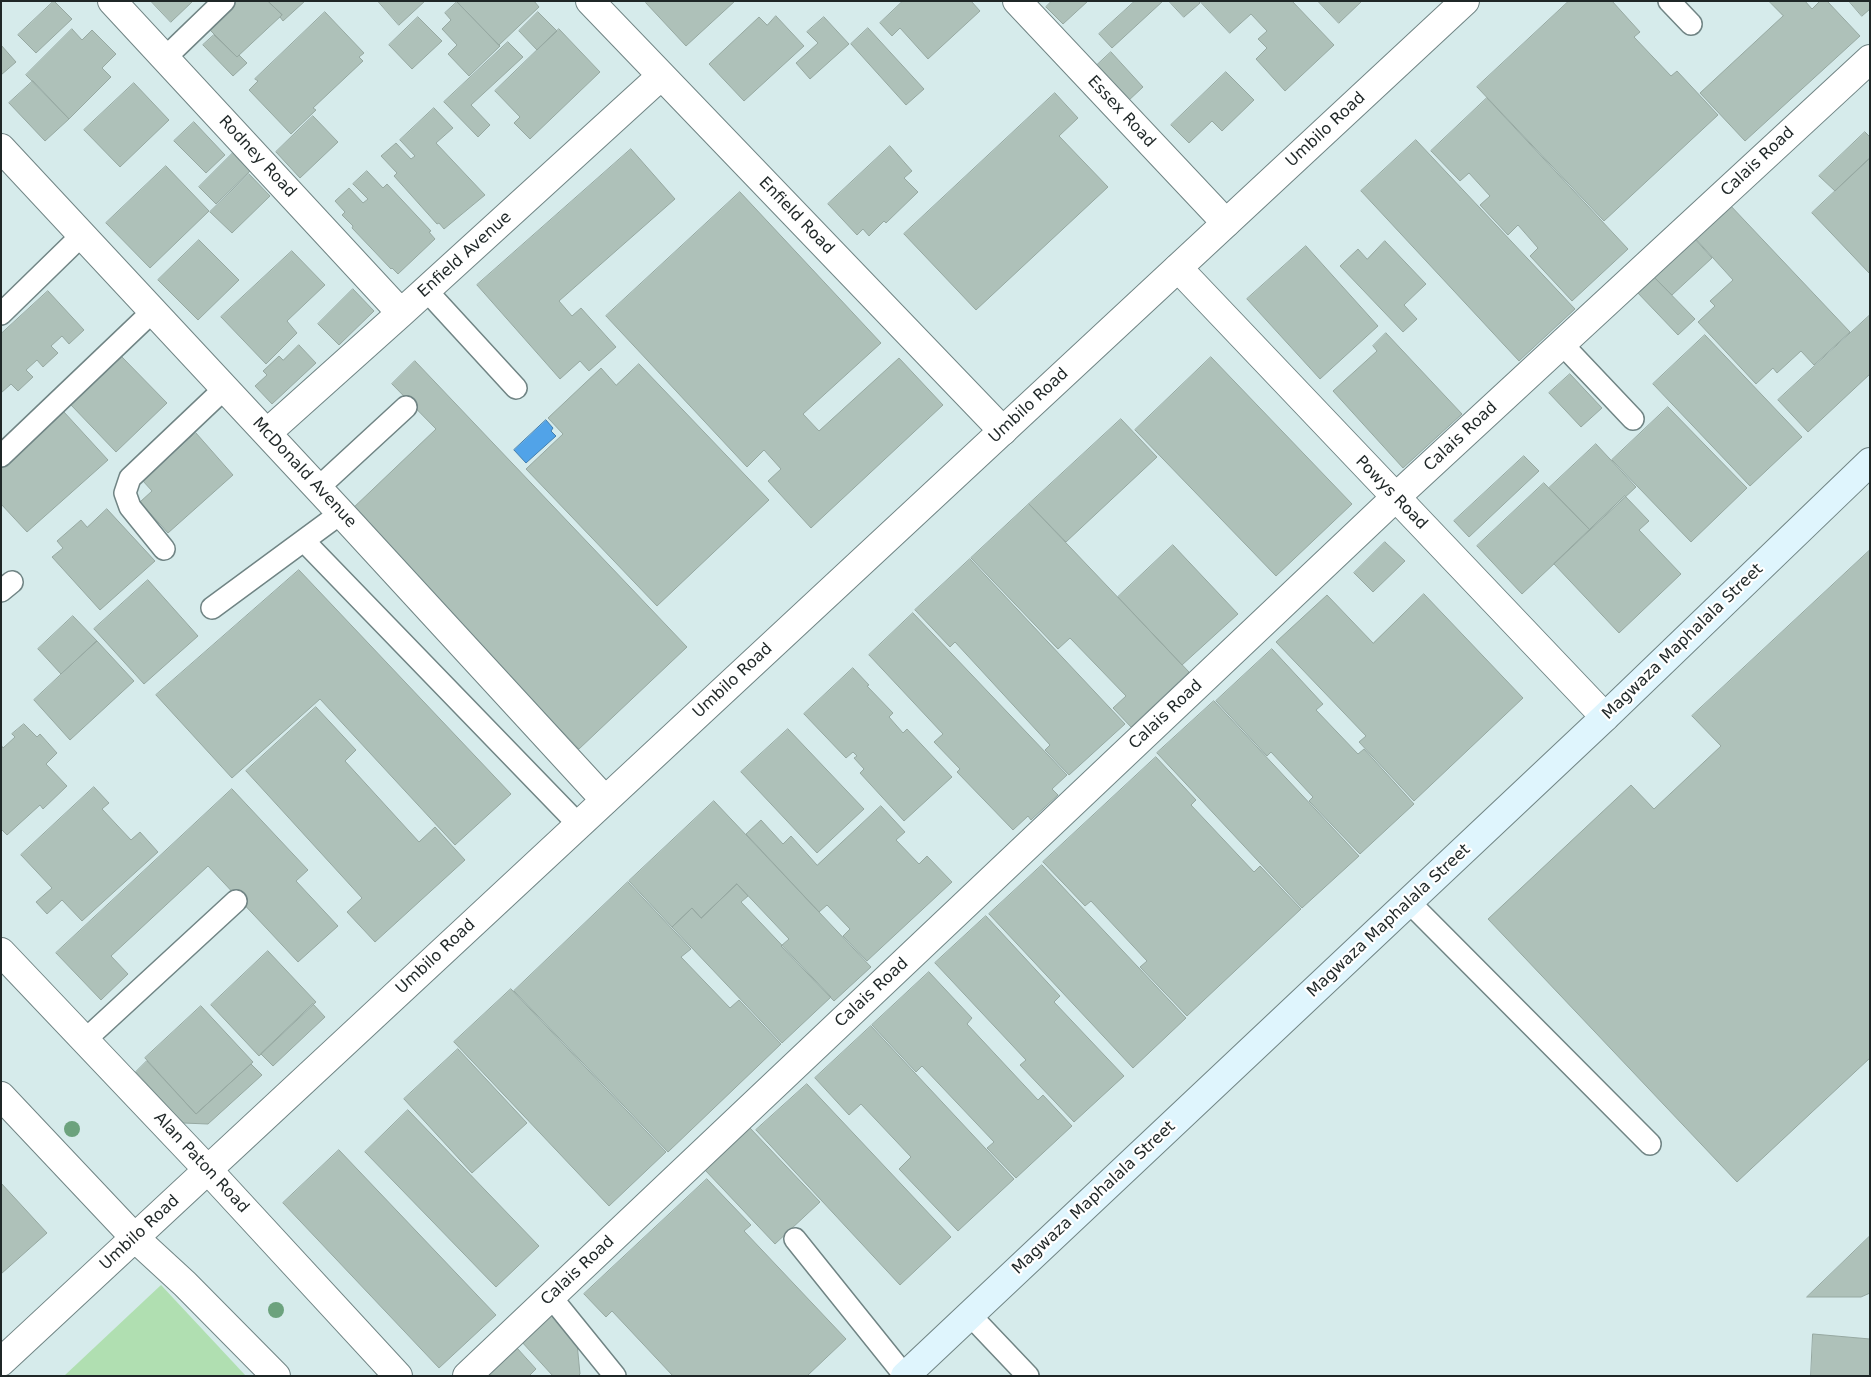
<!DOCTYPE html>
<html>
<head>
<meta charset="utf-8">
<style>
  body { margin:0 }
  #map { position:relative; width:1871px; height:1377px; overflow:hidden; background:#d6ebeb; font-family:"DejaVu Sans",sans-serif }
  canvas { display:block }
  .frame { position:absolute; inset:0; border:2px solid #1f2727; pointer-events:none }
</style>
</head>
<body>
<div id="map">
<canvas width="1871" height="1377"></canvas>
<div class="frame"></div>
</div>
<script>
const context = document.querySelector('canvas').getContext('2d');
context.lineJoin = 'round';
function fillPath(path, color) { context.fillStyle = color; context.fill(path, 'evenodd'); }
function trace(path, color, width, dash) { context.strokeStyle = color; context.lineWidth = width; context.lineCap = dash ? 'butt' : 'round'; context.setLineDash(dash || []); context.stroke(path); }
function drawText(font, color, halo, rows, align = 'center') {
  context.font = font + ' "DejaVu Sans",sans-serif'; context.lineWidth = 4.5; context.setLineDash([]); context.textBaseline = 'middle'; context.strokeStyle = halo; context.fillStyle = color; for (const [text, x, y, turn = 0] of rows) {
    context.save(); context.translate(x, y); context.rotate((+turn || 0) * Math.PI / 180); context.textAlign = isNaN(turn) ? turn : align; if (halo) context.strokeText(text, 0, 0); context.fillText(text, 0, 0); context.restore();
  }
}
const green = new Path2D(`
  M161,1285L246,1376H64Z`);
const water = new Path2D(`
  M546,420L553,428L551,431L556,436L526,463L514,450Z`);
const building = new Path2D(`
  M54,1L72,19L36,53L18,35Z
  M151,1H193L171,22Z
  M235,1H268L282,15L237,57L207,27Z
  M268,1H305L283,21L280,17L282,15Z
  M378,1H425L399,25Z
  M457,1H534L539,7L499,45Z
  M647,1H735L686,46L646,3Z
  M903,1H971L980,11L928,59L900,28L892,36L880,23Z
  M1052,1H1088L1063,24L1046,7Z
  M1135,1H1163L1112,48L1099,34Z
  M1169,1H1198L1200,3L1184,17Z
  M1200,1H1292L1334,45L1285,91L1256,59L1267,48L1258,39L1267,31L1251,14L1230,33Z
  M1318,1H1362L1339,23Z
  M1569,1H1612L1640,32L1634,37L1671,76L1677,71L1718,115L1604,221L1477,87Z
  M1769,1H1805L1812,9L1820,1H1827L1860,36L1745,141L1700,93L1783,16Z
  M1849,1H1870V9L1862,16Z
  M457,2L500,46L469,76L448,54L457,45L442,29L451,20L445,13Z
  M325,12L364,53L359,57L363,61L313,108L316,110L291,134L249,90L258,81L255,79Z
  M538,12L557,31L537,50L519,31Z
  M776,16L804,46L744,101L709,64L759,17L767,25Z
  M418,17L442,41L412,69L389,45Z
  M824,17L849,44L810,79L796,63L818,43L807,32Z
  M868,28L924,89L906,105L851,44Z
  M72,29L82,40L92,30L116,54L102,68L111,77L69,119L26,75Z
  M559,29L600,72L530,139L514,123L520,117L495,91Z
  M214,35L237,57L239,55L247,63L233,76L203,45Z
  M508,42L523,57L471,105L490,125L478,137L444,102Z
  M1,45L16,62L1,75Z
  M1111,52L1143,87L1127,102L1095,67Z
  M1226,72L1254,100L1222,131L1212,121L1189,143L1171,125Z
  M33,81L69,119L45,141L9,103Z
  M134,83L169,120L120,167L84,130Z
  M1055,93L1078,118L1059,136L1108,187L976,310L904,234Z
  M1487,98L1628,249L1572,301L1530,256L1538,248L1518,225L1508,235L1480,205L1490,196L1469,173L1460,181L1431,151Z
  M434,108L453,128L436,143L485,195L444,229L439,223L437,224L394,176L397,173L381,156L396,143L411,159L415,156L400,140Z
  M313,116L338,142L300,178L276,152Z
  M194,122L225,155L206,173L174,141Z
  M1865,132L1870,137V158L1835,191L1819,176Z
  M1416,140L1575,309L1519,361L1361,191Z
  M890,146L912,171L904,178L918,192L886,223L884,221L869,236L863,229L857,235L828,204Z
  M631,149L675,199L559,301L572,316L581,308L616,347L589,371L580,361L560,379L477,285Z
  M233,153L250,171L216,204L199,187Z
  M1870,158V274L1812,213Z
  M166,166L209,211L150,268L106,223Z
  M367,171L383,188L387,184L431,231L429,232L435,239L398,274L392,268L391,269L352,228L353,226L342,215L345,212L335,201L349,188L363,203L368,199L353,184Z
  M249,174L270,196L232,233L210,212Z
  M740,192L881,343L803,414L819,431L899,358L943,405L811,528L768,481L781,469L764,450L747,467L606,316Z
  M1729,204L1850,332L1814,365L1801,351L1777,373L1773,368L1756,384L1698,322L1715,306L1710,301L1733,280L1694,237Z
  M1694,238L1712,258L1672,295L1653,276Z
  M199,240L239,280L198,320L158,280Z
  M1385,241L1426,284L1404,305L1417,319L1403,332L1340,266L1358,249L1367,259Z
  M1306,246L1378,326L1320,379L1247,299Z
  M292,251L325,285L287,321L297,333L266,364L221,317Z
  M1653,276L1695,319L1678,335L1636,291Z
  M353,289L374,311L339,345L318,324Z
  M48,291L84,330L69,344L62,336L51,346L58,353L43,367L37,360L26,370L33,377L18,391L11,384L1,393V334Z
  M1870,315V374L1808,432L1778,400Z
  M1386,333L1462,414L1403,468L1333,391L1377,351L1373,346Z
  M1705,335L1802,437L1750,486L1653,384Z
  M299,345L316,363L272,404L255,386L267,375L263,371L279,356L283,360Z
  M122,357L167,403L116,452L71,405Z
  M1211,357L1352,504L1276,576L1135,430Z
  M415,361L687,647L579,749L351,510L436,429L392,384Z
  M639,364L769,500L657,606L526,469L563,434L548,418L601,368L616,385Z
  M1570,374L1602,408L1581,427L1549,393Z
  M1668,407L1747,488L1691,542L1612,460Z
  M64,412L108,460L27,532L1,504V469Z
  M1121,419L1157,457L1066,542L1029,504Z
  M196,433L233,475L168,533L140,502L152,491L143,481Z
  M1596,444L1636,487L1590,530L1549,488Z
  M1524,456L1539,471L1469,537L1454,521Z
  M1544,483L1590,530L1522,594L1477,546Z
  M1625,496L1649,521L1639,530L1681,574L1619,633L1554,564Z
  M1029,504L1189,672L1131,727L1113,708L1126,696L1070,638L1058,649L971,558Z
  M107,509L155,561L100,610L52,557L63,548L57,541L81,520L87,527Z
  M1385,542L1405,561L1373,592L1354,573Z
  M1173,545L1238,614L1182,665L1118,597Z
  M1870,550V1058L1737,1182L1488,919L1631,785L1654,809L1721,746L1692,716Z
  M970,559L1125,724L1069,775L1045,750L1050,745L955,642L950,647L915,610Z
  M299,570L511,794L455,845L320,699L232,778L156,695Z
  M148,580L198,636L144,684L94,629Z
  M1424,594L1523,698L1414,801L1359,742L1366,736L1276,642L1327,595L1373,643Z
  M913,613L1067,775L1052,789L1058,795L1031,820L1028,816L1013,830L957,772L960,769L934,742L943,734L869,655Z
  M73,616L97,641L61,674L38,649Z
  M97,641L134,681L70,740L34,700Z
  M1272,649L1323,704L1316,710L1358,754L1364,749L1414,804L1360,854L1309,801L1313,797L1271,752L1267,756L1216,701Z
  M853,668L869,685L867,686L893,713L889,717L903,733L907,729L952,777L904,821L860,773L864,769L854,758L857,756L853,752L846,758L804,714Z
  M1214,701L1359,856L1302,908L1157,753Z
  M316,707L356,750L345,761L419,842L435,827L465,860L375,942L347,912L362,898L246,771Z
  M24,724L37,737L40,734L57,753L46,764L67,786L43,809L40,805L7,835L1,829V745L3,748L15,737L12,734Z
  M788,729L864,809L817,853L741,772Z
  M1156,757L1196,800L1191,805L1254,872L1260,866L1301,909L1187,1016L1140,967L1147,961L1091,901L1085,906L1043,862Z
  M94,787L109,803L102,809L131,840L140,832L158,852L82,921L62,900L47,914L36,902L52,888L21,855Z
  M232,789L308,870L296,881L338,926L298,962L208,866L111,956L128,974L101,1000L56,953Z
  M714,801L871,967L834,1001L781,946L789,939L737,884L701,918L692,908L672,927L629,881Z
  M881,806L905,832L896,840L919,864L927,856L952,882L867,961L843,936L850,929L827,905L819,912L746,834L761,820L783,844L791,836L817,865Z
  M1042,865L1186,1018L1133,1068L989,914Z
  M628,882L691,949L681,957L730,1008L739,1000L781,1044L668,1152L514,991Z
  M737,884L748,896L741,902L831,997L782,1043L672,927L692,908L701,918Z
  M986,916L1060,996L1054,1002L1124,1076L1074,1122L1020,1065L1026,1060L935,963Z
  M268,951L316,1002L259,1056L211,1005Z
  M929,972L972,1018L967,1024L1038,1100L1043,1095L1072,1126L1016,1178L987,1148L994,1142L922,1066L916,1072L872,1025Z
  M511,989L666,1152L609,1206L454,1042Z
  M313,1004L325,1017L273,1066L261,1054Z
  M201,1006L253,1062L196,1114L145,1058Z
  M871,1026L1014,1179L958,1231L899,1169L911,1157L861,1104L849,1115L815,1078Z
  M458,1049L527,1123L472,1173L404,1099Z
  M147,1061L196,1114L251,1064L262,1075L208,1124L183,1123L136,1072Z
  M807,1084L951,1237L900,1285L756,1130Z
  M408,1110L539,1246L496,1287L365,1152Z
  M750,1128L820,1202L775,1244L705,1170Z
  M339,1150L496,1315L439,1368L283,1203Z
  M707,1179L751,1225L744,1231L846,1339L807,1376H673L612,1311L606,1317L584,1294Z
  M1,1183L47,1233L1,1274Z
  M1870,1236V1293L1861,1297H1807Z
  M550,1314L577,1343L580,1374L578,1376H553L521,1341Z
  M1813,1334L1870,1339V1376H1811Z
  M517,1348L536,1369L529,1376H488Z`);
const service = new Path2D(`
  M1669,1L1691,24
  M165,58L224,1
  M426,290L516,388
  M1,314L82,235
  M1562,344L1633,419
  M1,456L153,311
  M318,488L406,407
  M304,541L579,825
  M164,549L130,507L125,493L130,478L225,388
  M1,591L12,582
  M212,608L341,513
  M1409,902L1650,1144
  M85,1040L236,901
  M795,1239L905,1376
  M551,1297L615,1376
  M970,1315L1028,1376`);
const minor = new Path2D(`
  M112,1L401,313
  M590,1L1003,431
  M1017,1L1226,223
  M1,148L341,513L605,800
  M1178,268L1605,717
  M267,433L401,313L661,76
  M467,1376L1396,497L1870,59`);
const tertiary = new Path2D(`
  M1,952L208,1170L398,1376
  M1,1096L135,1238L185,1284L276,1376
  M1,1362L1465,1`);
const secondary = new Path2D(`
  M905,1376L1605,717L1870,462`);
const trees = [
  [72,1129],
  [276,1310]
];
const streetNames = [
  ["Essex Road",1121,112,47],
  ["Umbilo Road",1326,130,-43],
  ["Rodney Road",257,157,47],
  ["Calais Road",1758,162,-43],
  ["Enfield Road",796,216,46],
  ["Enfield Avenue",465,255,-42],
  ["Umbilo Road",1029,406,-43],
  ["Calais Road",1461,437,-43],
  ["McDonald Avenue",304,473,47],
  ["Powys Road",1391,493,46],
  ["Magwaza Maphalala Street",1683,642,-44],
  ["Umbilo Road",733,681,-43],
  ["Calais Road",1166,715,-43],
  ["Magwaza Maphalala Street",1389,921,-43],
  ["Umbilo Road",436,957,-43],
  ["Calais Road",872,993,-43],
  ["Alan Paton Road",201,1163,47],
  ["Magwaza Maphalala Street",1094,1198,-43],
  ["Umbilo Road",140,1233,-43],
  ["Calais Road",578,1271,-43]
];
fillPath(green, '#b0dfb1');
fillPath(water, '#51a3e8');
trace(water, '#427eae', 1);
fillPath(building, '#aec1b9');
trace(building, '#96a8a1', 1);
trace(service, '#708484', 24);
trace(minor, '#708484', 30);
trace(tertiary, '#708484', 30);
trace(secondary, '#708484', 30);
trace(service, '#fff', 21);
trace(minor, '#fff', 28);
trace(tertiary, '#fff', 28);
trace(secondary, '#dff5fd', 28);
context.fillStyle = '#6ca27d';
for (const [x, y] of trees) { context.beginPath(); context.arc(x, y, 8, 0, 2 * Math.PI); context.fill(); }
drawText('16px', '#1f2727', '#fff', streetNames);
</script>
</body>
</html>
